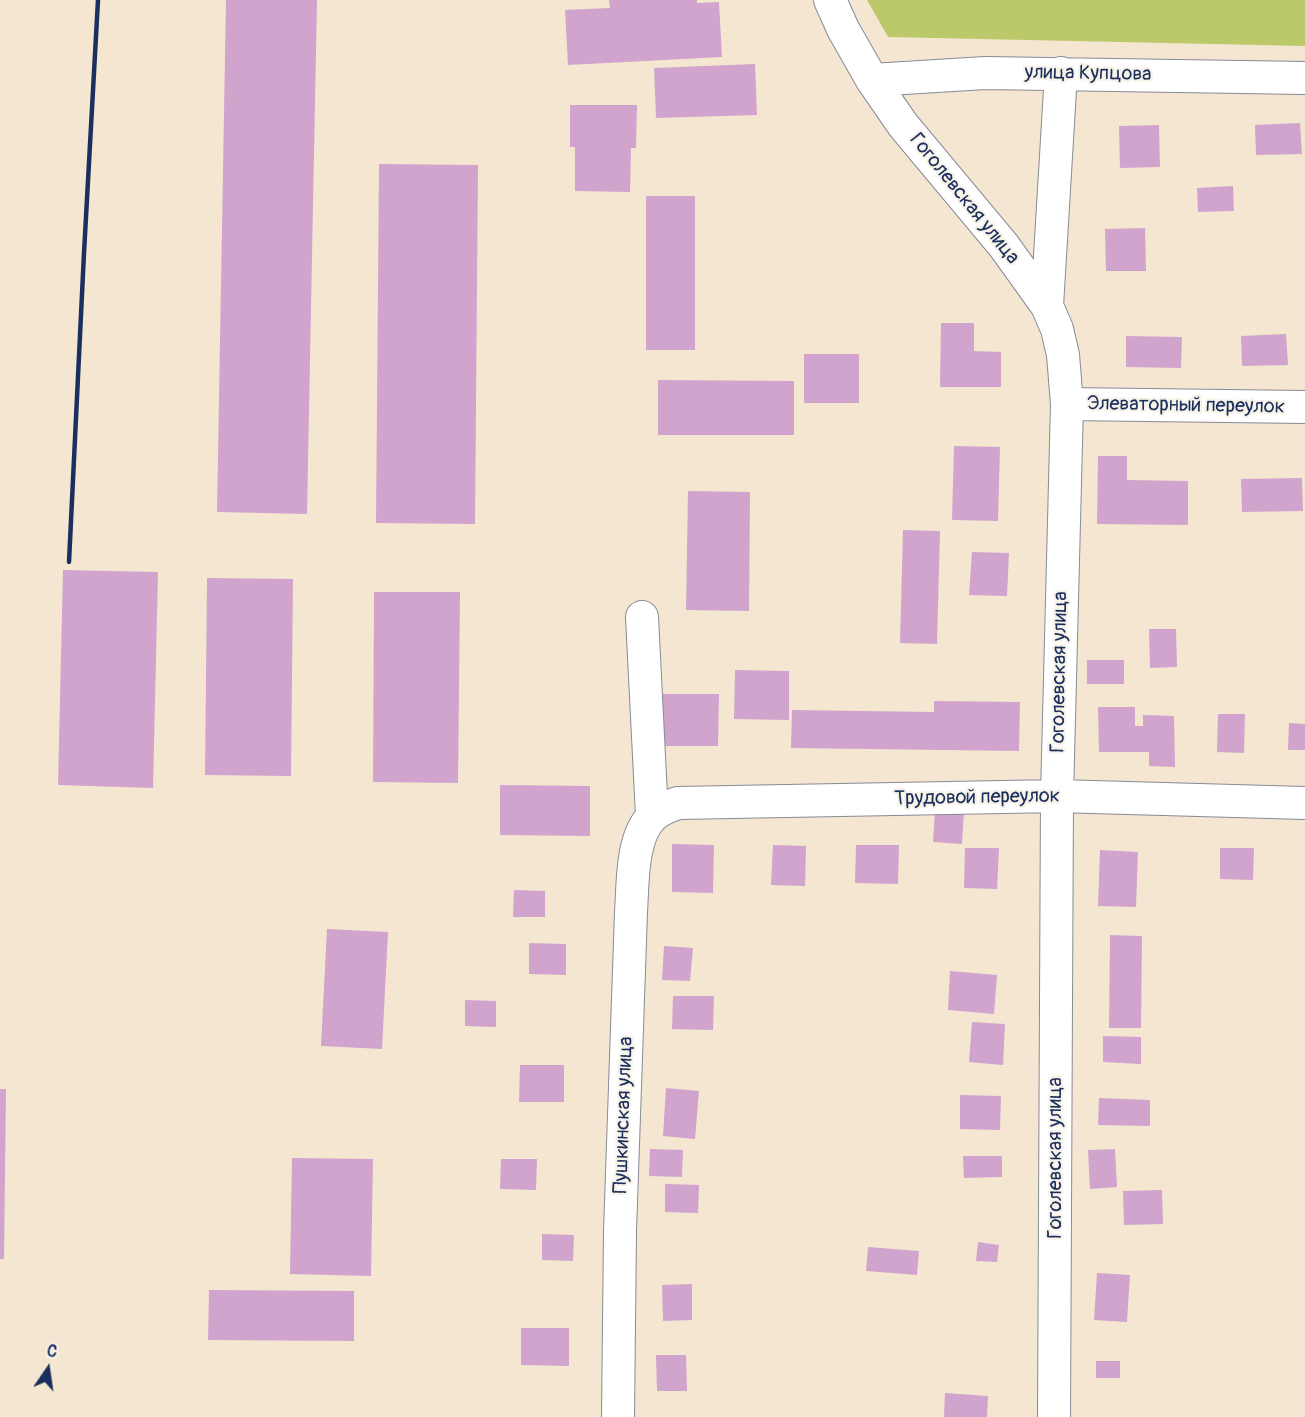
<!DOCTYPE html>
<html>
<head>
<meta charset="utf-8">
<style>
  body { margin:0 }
  #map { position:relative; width:1305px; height:1417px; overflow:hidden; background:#f5e6d1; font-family:Pangolin,sans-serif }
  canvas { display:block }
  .north { position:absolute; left:18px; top:1339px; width:60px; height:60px; -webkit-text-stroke:4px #f7f3e8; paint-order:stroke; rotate:13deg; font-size:16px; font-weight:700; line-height:24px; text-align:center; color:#1b2f5e }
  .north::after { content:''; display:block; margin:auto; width:21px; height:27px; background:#1b2f5e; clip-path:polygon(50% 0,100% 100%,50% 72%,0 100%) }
</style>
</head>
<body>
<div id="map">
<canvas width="1305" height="1417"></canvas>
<div class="north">С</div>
</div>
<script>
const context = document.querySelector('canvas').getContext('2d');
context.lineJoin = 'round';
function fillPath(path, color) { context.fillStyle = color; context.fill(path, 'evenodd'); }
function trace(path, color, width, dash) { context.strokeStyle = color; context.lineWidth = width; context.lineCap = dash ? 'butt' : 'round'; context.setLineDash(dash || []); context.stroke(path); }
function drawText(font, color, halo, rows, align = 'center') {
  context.font = font + ' Pangolin,sans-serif'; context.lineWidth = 4.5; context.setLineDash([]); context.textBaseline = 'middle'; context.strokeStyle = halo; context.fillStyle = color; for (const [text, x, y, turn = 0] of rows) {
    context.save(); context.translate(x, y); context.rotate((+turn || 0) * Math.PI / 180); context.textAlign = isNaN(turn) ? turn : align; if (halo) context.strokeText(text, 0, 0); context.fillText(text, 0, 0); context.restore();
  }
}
const green = new Path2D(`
  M867,0H1305V46L888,37Z`);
const building = new Path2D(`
  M226,0H317L307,514L217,512Z
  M609,0H697V3L719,2L722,57L568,65L565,10L610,8Z
  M755,64L757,115L656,118L654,68Z
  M570,105H637L636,148H631L630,192L575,191V147H570Z
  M1300,123L1302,154L1256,155L1255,125Z
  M1159,125L1160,167L1120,168L1119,126Z
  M379,164L478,165L475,524L376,523Z
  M1233,186L1234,211L1198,212L1197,188Z
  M646,196H695V350H646Z
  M1145,228L1146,271H1106L1105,229Z
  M941,323H974V351L1001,352V387H940Z
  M1286,334L1288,365L1242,366L1241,336Z
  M1126,336L1182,337L1181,368L1126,367Z
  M804,354H859V403H804Z
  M658,380L794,381V435H658Z
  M954,446L1000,447L998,521L952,520Z
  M1098,456H1127V480L1188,481V525L1097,524Z
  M1302,478L1303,511L1242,512L1241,479Z
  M688,491L750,492L749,611L686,610Z
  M903,530L940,531L937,644L900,643Z
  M972,552L1009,553L1007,596L969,595Z
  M63,570L158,572L153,788L58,785Z
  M207,578L293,579L291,776L205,775Z
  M374,592H460L458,783L373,782Z
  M1149,629H1176L1177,667L1150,668Z
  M1087,660H1124V684H1087Z
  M735,670L789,671V720L734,719Z
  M661,694H719L718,746H661Z
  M934,701L1020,702L1019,751L791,748L792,710L934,712Z
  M1098,707H1135V726H1143V715L1174,716L1175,767L1149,766V752H1099Z
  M1218,714H1245L1244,753L1217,752Z
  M1289,723L1305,724V750H1288Z
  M500,785L590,786V836L500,835Z
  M935,808L964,810L962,844L933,842Z
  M672,844L714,845L713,893L672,892Z
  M773,845L806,846L805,886L771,885Z
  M856,845H899L898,884L855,883Z
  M965,848H999L997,889L964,888Z
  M1220,848H1254L1253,880L1220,879Z
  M1100,850L1138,852L1136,907L1098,906Z
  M514,890L545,891V917H513Z
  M327,929L388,932L382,1049L321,1046Z
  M1110,935L1142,936L1141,1028H1109Z
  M529,943L566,944V975L529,974Z
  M664,946L693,948L690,981L662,980Z
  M950,971L997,975L994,1014L948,1010Z
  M673,996H714L713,1030L672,1029Z
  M465,1000L496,1001V1027L465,1026Z
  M972,1022L1005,1024L1003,1065L969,1062Z
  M1103,1036L1141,1037V1064L1103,1062Z
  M520,1065H564V1102H519Z
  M666,1088L699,1091L695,1139L663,1136Z
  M0,1089H6L4,1259H0Z
  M960,1095L1001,1096L1000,1130L960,1129Z
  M1099,1098L1150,1100V1126L1098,1125Z
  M650,1149L683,1150L682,1177L649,1176Z
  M1115,1149L1117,1187L1090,1189L1088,1150Z
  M963,1156H1002V1177L964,1178Z
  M292,1158L373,1159L371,1276L290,1274Z
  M501,1159H537L536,1190L500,1189Z
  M665,1184L699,1185L698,1213L665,1212Z
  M1162,1190L1163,1224L1124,1225L1123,1191Z
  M542,1234L574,1235L573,1261L542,1260Z
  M978,1242L999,1245L997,1262L976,1261Z
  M868,1247L919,1251L917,1275L866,1271Z
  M1097,1273L1130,1275L1127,1322L1094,1320Z
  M692,1284V1320L663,1321L662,1285Z
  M209,1290L354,1291V1341L208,1340Z
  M521,1328H569V1366L521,1365Z
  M656,1355H686L687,1391H657Z
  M1096,1361H1120V1378H1096Z
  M945,1393L988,1396L987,1417H944Z`);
const minor = new Path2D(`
  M830,0L843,29L872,80L903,125L1004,246L1047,306L1057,329L1063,355L1067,404L1057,796L1054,1417
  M872,80L985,73L1305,78
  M1047,306L1061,73
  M1067,404L1305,407
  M642,617L652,816
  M618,1417L620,1231L631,912C633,884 631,836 653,816C660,809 669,806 678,803L1057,796L1305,803`);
const rail = new Path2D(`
  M69,562L84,253L98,0`);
const streetNames = [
  ["улица Купцова",1088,74,1],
  ["Гоголевская улица",964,199,51],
  ["Элеваторный переулок",1186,406,1],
  ["Гоголевская улица",1060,672,-89],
  ["Трудовой переулок",977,798,-1],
  ["Пушкинская улица",624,1115,-88],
  ["Гоголевская улица",1056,1158,-90]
];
fillPath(green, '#bbc96b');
fillPath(building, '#d0a4cd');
trace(minor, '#888a98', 34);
trace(minor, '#fff', 32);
trace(rail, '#1b2f5e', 4.5);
drawText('20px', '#1b2f5e', '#f7f3e8', streetNames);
</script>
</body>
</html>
